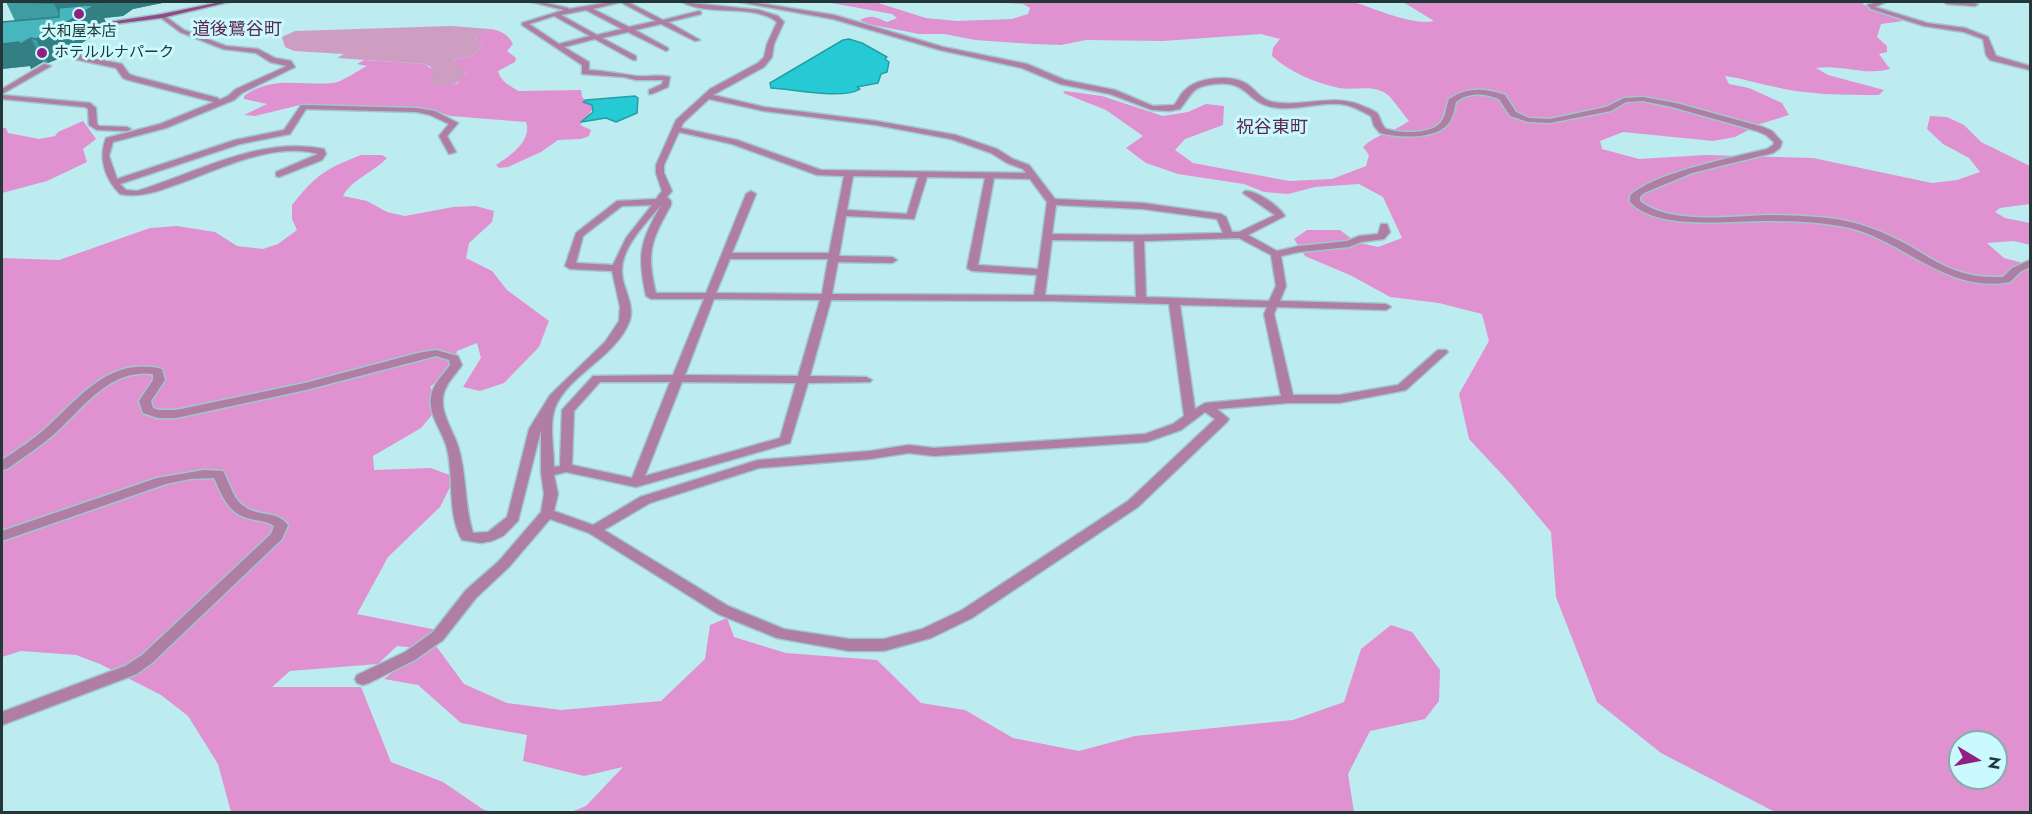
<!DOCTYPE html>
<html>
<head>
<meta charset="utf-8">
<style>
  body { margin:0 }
  #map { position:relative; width:2032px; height:814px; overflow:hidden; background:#bdecf0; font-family:Jost,sans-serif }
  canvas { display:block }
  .frame { position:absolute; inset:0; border:3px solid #243738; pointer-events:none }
  .north { position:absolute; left:1948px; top:730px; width:60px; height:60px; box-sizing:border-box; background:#cafafd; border:2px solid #88acae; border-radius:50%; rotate:100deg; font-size:16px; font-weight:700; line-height:24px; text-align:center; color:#243738 }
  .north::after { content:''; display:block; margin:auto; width:21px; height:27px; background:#902082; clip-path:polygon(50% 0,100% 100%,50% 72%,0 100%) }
</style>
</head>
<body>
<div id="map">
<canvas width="2032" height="814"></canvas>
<div class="frame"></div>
<div class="north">N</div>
</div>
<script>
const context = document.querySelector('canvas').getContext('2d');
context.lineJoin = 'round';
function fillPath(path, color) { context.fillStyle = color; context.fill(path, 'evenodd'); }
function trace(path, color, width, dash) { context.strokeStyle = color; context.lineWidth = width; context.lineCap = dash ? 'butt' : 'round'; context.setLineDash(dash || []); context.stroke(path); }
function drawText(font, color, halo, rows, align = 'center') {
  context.font = font + ' Jost,"Noto Sans JP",sans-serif'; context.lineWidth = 6; context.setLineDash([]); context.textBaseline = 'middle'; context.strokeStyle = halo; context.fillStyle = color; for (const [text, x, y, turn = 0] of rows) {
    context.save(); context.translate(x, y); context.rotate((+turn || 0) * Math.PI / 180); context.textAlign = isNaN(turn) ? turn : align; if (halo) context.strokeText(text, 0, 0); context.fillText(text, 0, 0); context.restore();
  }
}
const green = new Path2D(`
  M451,26L490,29L475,37L483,47L472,56L453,60L463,67L466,75C457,86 443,90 430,85L431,67L424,64L337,58L344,54L294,51L285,47L282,37L295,31Z`);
const forest = new Path2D(`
  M826,2H875L926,18L957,21L1012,19L1028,14L1030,8L1023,4L989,2H1353C1374,8 1412,26 1434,21L1403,2H1868L1862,4L1903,21L1881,24L1877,37L1887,46V52L1879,54L1890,69C1865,76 1841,64 1816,68L1828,75L1884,90L1879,95C1843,95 1806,95 1771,86C1755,83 1741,78 1725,76L1729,84L1749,88L1782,103L1789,115L1760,124L1735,137L1713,141L1623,132L1600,141L1602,149L1639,159L1706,155L1813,158L1932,183L1957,180L1980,172L1969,158L1943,144L1927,129L1930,116L1947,117L1964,125L1981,142L2030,166V204L2000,208L1995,212L2005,218L2030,223V245L2014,241L1987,243L2004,258L2030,265V812H1775L1661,753L1597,702L1556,597L1551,532L1510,483L1469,439L1459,394L1489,341L1482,314L1439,303L1390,297L1352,276L1305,256L1294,239L1307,230H1340L1356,242L1378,247L1402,238L1383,197L1359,184L1315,187L1288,194L1264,192L1244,184L1178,174L1146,163L1126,148L1143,136L1106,110L1063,93L1065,91L1102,96L1163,116L1188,112L1206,104L1224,106L1223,125L1185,139L1175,150L1193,163L1289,181L1332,179L1366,166L1369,155L1363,147C1376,134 1394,132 1409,121C1403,114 1394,101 1389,96C1375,83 1355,91 1339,88C1316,83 1289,72 1272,56L1273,48L1280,39L1261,34L1163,41L1086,40L1061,45L1032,44L975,40L944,34H919L868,24L860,20C872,14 875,17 887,22L897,18L892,14ZM1960,742H1996V778H1960Z
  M490,29C500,30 509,35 513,44L507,51L516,58L515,62L498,71C500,81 511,87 519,91L581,90L582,97L586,100L584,101L592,105L593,109L580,125L591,130L589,136L581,139L558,140L541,152L508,167L499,168L496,165C509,157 533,140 526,122L450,116L431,109L304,104L255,116L244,115L267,104L244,99V96C272,75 301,86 333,83C344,81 357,71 367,66L357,64L364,60L424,64L432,69L434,78L431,86L457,84L466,73L453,60L472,56L483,47L475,37Z
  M83,121L96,139L83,149L87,162L47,181L2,193V128H6L8,133L39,139L55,136L58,132Z
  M361,155H382L387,158C374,172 352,179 343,196L367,201L387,212L405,216L453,207L476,206L494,211L492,222L469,243L466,258L492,271L507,290L549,321L539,347L504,383L480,391L463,387L481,358L477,343L457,351L453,369L430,387L442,403L421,428L373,456L374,470L431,468L455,477L440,507L388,557L357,614L437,630L418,648L397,646L378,664L290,671L272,687H361L391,762L443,782L484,810L496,812H231L218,764L188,716L161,695L100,664L76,655L21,651L2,657V258L59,260L150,228L177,226L215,232L237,246L263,249L278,244L297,230L292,219V205C316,175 325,169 361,155Z
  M727,618L734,637L786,653L877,660L921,703L965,710L1013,738L1079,751L1135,736L1293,720L1344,702L1361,649L1391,625L1412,632L1440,670L1439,701L1425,719L1370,731L1348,774L1354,812H571L586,806L623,767L584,776L523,761L527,735L461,723L418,685L384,679L416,655L436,646L464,684L507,703L561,710L661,701L705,659L710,625Z`);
const water = new Path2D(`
  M849,39L862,43L887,57L885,59L889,62L887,72L881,74L878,83L857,87L860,89C844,100 792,89 771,88L770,83L843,40Z
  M635,96L638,98L637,113L616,122L606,118L581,122L593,112L592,105L583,102L586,100Z`);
const street = new Path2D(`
  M532,2H541L568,8L569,9L611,2H628L663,20L699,11L701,12V14L668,22L700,40L695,41L661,24L635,30L668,48V50L666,51L628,32L602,38L636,56V60H633L595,39L564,47L589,62V70C605,71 621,74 636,76C648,77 658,74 670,77L668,87L652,94H649V90L662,84L663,80H636L624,77L582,74V65L522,25V23L564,10ZM621,2L622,3L656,21L629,27L593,9ZM586,10L622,29L597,35L561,15ZM554,16L590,36L559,44L529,24Z
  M682,2L759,10L778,16L784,22L774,44L772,57L764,67L713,95L764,107L876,121L956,135L997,149L1013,159L1029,165L1055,199L1143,203L1221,214L1226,217L1232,232H1239L1275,215L1243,193L1245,191C1256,190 1279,206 1285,216L1248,235L1277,251L1299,246L1347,241L1359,236L1378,234L1381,224H1387L1390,232L1384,239L1361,242L1349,247L1299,252L1281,256L1286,286L1280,301L1386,304L1391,307L1386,310L1277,307L1274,314L1293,395H1339L1398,385L1438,350H1446L1448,352L1406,390L1339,403H1288L1217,409L1229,419L1227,422L1138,507L972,618L931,638L884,651H849L777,638L718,614L589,533L550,519L509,567L476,598L443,640L415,660L369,683L363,685L357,683L355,679L357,675L405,652L433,632L466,590L499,561L541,512L544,494L541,473V430L518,521L503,536L492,541L481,543L462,540C446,512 455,475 446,445C441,429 428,414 431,396C433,384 443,375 450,365L449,360L436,356L306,390L176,418H158L143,413L139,401L153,380V374C108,368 81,411 52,436C38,448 22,458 7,469L2,470V460C17,450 33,440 47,427C80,397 110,356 162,369L165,380L151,401L153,408L159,410H176L305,383L418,353L436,350L458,356L462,365C455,375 445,384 443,397C441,415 453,430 458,446C467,474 464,505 473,533L488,532L507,517L529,429L550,395L605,342L619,321L620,307L612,271L570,269L565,266L576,233L617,201L656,199L662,191L656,173V165L676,120L710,89L758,63L764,57L767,44L777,22C754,3 709,17 682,2ZM709,99L764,111L876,125L951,139L991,153L1007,163L1023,169L1026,173L821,170L737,140L681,128L683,123ZM679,132L732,144L817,175L844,176L829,253H732L756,194L751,191L746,194L706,293H656C646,252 651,241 671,205V201L667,197L672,191L664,173V165ZM853,176L918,177L907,214L847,210ZM927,177L985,178L967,268L972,271L1037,275L1034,295L832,294L838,262L892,263L897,260L892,257L839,256L846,216L914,219ZM994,178L1030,179L1047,202L1038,269L978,265ZM652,205L626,238L613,265L576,263L583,236L622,206ZM661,205C640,243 637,253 646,296L651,299H704L673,375L593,376L562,410L560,466L554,467C554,449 549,425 555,408C568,374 617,357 630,320C634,307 626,293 623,280C616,251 645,225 661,205ZM1056,205L1143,209L1217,219L1223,233L1139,235L1052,234ZM1239,238L1271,255L1276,286L1269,301L1146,297L1144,241ZM1052,240L1134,241L1136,297L1045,295ZM730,259H828L822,294L716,293ZM714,299L820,300L798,376L685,375ZM831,300L1053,301L1169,304L1184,416L1173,424L1145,434L934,448L909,445L870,451L758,460L640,497L593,525L554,511L558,494L554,475L566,472L636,487L790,443L808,383L870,382L872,380L866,377L810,376ZM1180,305L1267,307L1264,314L1281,396L1205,403L1195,409ZM600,382H670L632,478L572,465L574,411ZM682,382L796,383L780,438L645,476ZM1205,412L1215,419L1128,501L962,610L922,629L884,639H849L784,629L728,606L604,530L650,503L759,468L870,459L909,453L934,456L1147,442L1181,430Z
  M739,2H751L834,15L943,47L1027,64L1065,80L1115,90L1153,106L1174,105C1178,101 1180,94 1185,90C1198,77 1231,74 1247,84C1256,90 1261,100 1273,102C1304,108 1334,92 1365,107C1368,108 1374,111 1377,113C1381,118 1381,125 1386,129C1400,133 1431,135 1441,122C1446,116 1446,106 1449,99C1467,87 1485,88 1505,95L1516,112L1529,118L1550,119L1606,107L1624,98L1643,97L1676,103L1763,127L1772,131L1782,142L1780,148L1773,153L1692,173L1644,193L1640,197V201C1670,225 1732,216 1769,215C1788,215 1809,216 1828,218C1858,221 1884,232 1910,246C1928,257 1946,269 1967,274C1979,277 1991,277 2003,277L2012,268L2030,260V267L2020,272L2010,282C1945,295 1899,235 1840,226C1817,222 1794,221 1771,221C1733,220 1658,232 1630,202V196C1652,173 1735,157 1767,149L1773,145L1774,142L1766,135L1757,131L1672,107L1643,101L1626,102L1611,111L1550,123L1528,122L1510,116L1499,99C1484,93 1469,92 1456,102C1454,110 1453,118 1448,124C1435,140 1398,138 1380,133L1374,126L1371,116C1363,112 1355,107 1346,105C1321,100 1297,112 1272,107C1246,102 1248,80 1215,84C1192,86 1193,93 1180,109L1169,111L1152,110L1110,94L1060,84L1022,68L940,50L833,19Z
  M1877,2H1886L1875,7L1927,23L1965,28L1988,37L1996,56L2030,66V70L1990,60L1986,55L1983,39L1964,32L1924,26L1871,9L1867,5Z
  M1944,2H1967L1978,4L1975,6L1947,4Z
  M162,14L184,30L226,46L258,49L275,58L291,61L295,67L242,93L234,100L166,128L113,142L109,156L117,179L235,140L284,130L301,105H304L417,108L435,111L458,123L447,136L456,152L449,154L439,136L449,124L430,115L417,112L306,109L290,134L240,144L120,184L126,190L137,191C197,173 259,136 324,149L326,154L322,160L279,177L276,176V172L318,154C275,141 219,169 178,184C159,191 141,198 120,194C105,179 98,158 106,138L160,124L214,102L128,80L123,78L116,68L74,59V52H80L81,56L122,64L129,74L134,76L218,98L219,100L228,96L236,89L287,66L270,62L256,53L223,49L180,32L160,17L159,16Z
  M44,64L51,66L2,94V89Z
  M2,95L90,103L96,108L97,124L99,126L127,127L131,129L127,131L97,130L89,125L88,109L85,107L2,99Z
  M204,470L223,471C230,483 233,500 245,507C259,517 277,510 288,525L282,539L152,663L137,674L2,725V712L125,666L142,655L271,534L274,526C266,521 259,521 251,519C228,514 223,497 214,478L190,479L166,484L2,541V531L157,478Z`);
const secondary = new Path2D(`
  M220,2H229L162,18L92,27L89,25L162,14Z`);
const wall = new Path2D(`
  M6,2H167L133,9L123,16L104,18L107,26L58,59L48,63L43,62L31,69L30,66L2,69V22L15,21Z`);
const shadedWall = new Path2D(`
  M70,2H167L133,9L123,16L104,18L107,26L58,59L48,63L36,39L63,23L54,3Z
  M31,38L43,62L31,69L30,66L2,69V44Z`);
const building = new Path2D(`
  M6,2H70L54,3Z
  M97,4L46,35L36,39L31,38L19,45V42L2,44V22L59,17V8Z`);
const markers = [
  [79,14,6,"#902082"],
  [42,53,6,"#902082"]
];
const farPoinames = [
  ["大和屋本店",79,32],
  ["ホテルルナパーク",54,53,"left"]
];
const farQuarternames = [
  ["道後鷺谷町",237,31],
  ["祝谷東町",1272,129]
];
fillPath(green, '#cd9dc2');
fillPath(forest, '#e091d0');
fillPath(water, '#26cad4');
trace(water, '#259ea5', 1.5);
trace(street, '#9ec8cb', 3);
trace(secondary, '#9ec8cb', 3);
fillPath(street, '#b07da5');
fillPath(secondary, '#934a86');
fillPath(wall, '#3e9da3');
fillPath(shadedWall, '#327f84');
fillPath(building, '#48b6bd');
trace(building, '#327f84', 1.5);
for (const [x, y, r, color] of markers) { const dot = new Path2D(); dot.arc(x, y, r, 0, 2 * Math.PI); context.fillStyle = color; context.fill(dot); trace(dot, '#cafafd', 2); }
drawText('15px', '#243738', '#cafafd', farPoinames);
drawText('18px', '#5d2754', '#cafafd', farQuarternames);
</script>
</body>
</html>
